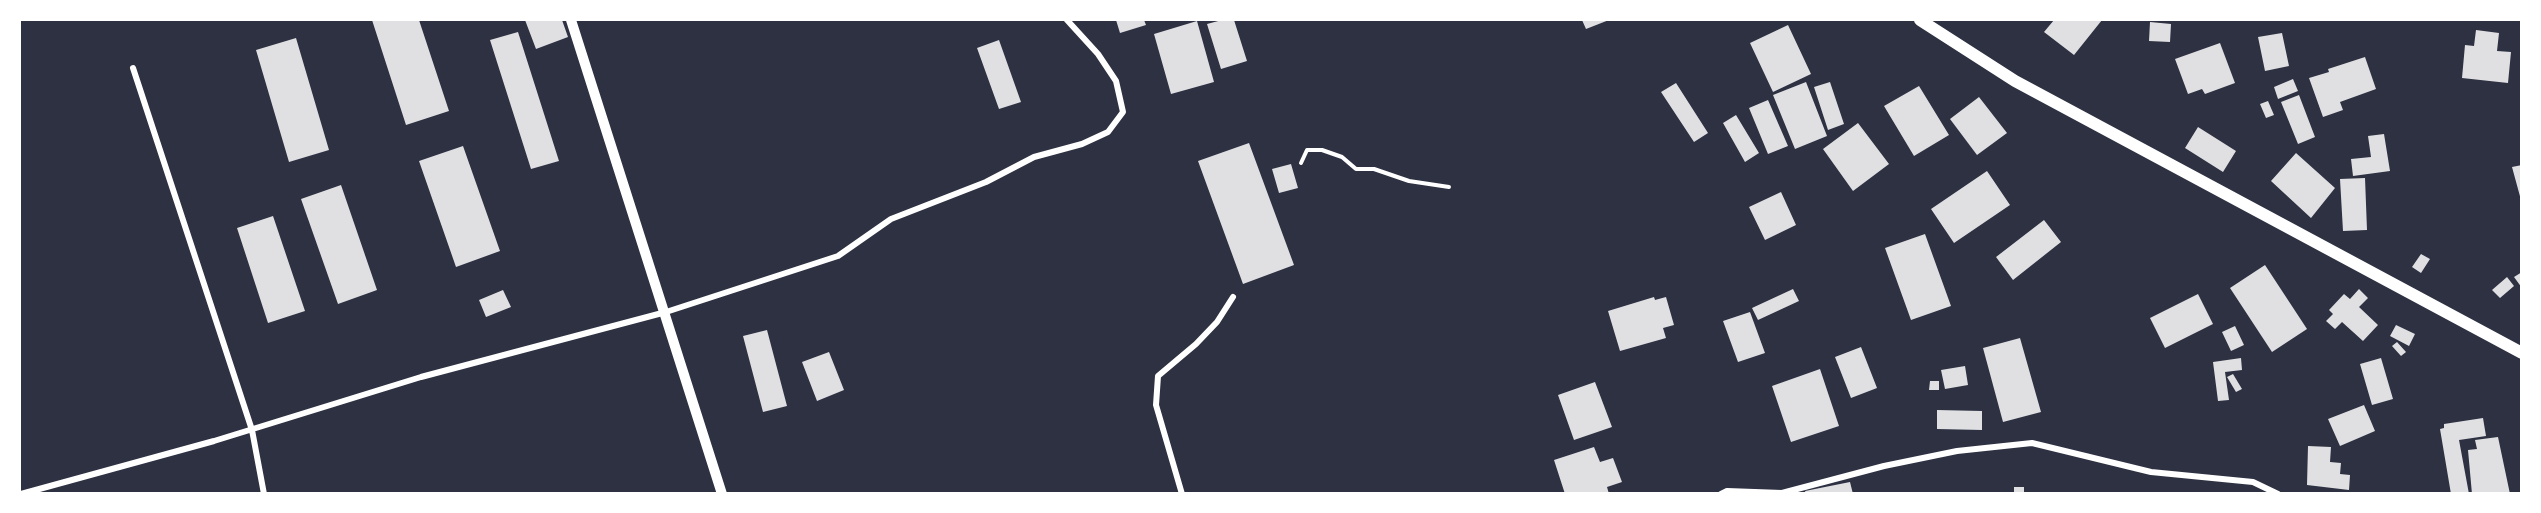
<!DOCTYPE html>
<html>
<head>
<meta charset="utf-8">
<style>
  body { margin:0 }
  #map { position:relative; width:2541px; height:513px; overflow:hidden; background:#2d3142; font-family:"Nunito Sans",sans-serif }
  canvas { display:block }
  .frame { position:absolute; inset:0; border:21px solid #fff; pointer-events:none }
</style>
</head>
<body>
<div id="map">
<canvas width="2541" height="513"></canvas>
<div class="frame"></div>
</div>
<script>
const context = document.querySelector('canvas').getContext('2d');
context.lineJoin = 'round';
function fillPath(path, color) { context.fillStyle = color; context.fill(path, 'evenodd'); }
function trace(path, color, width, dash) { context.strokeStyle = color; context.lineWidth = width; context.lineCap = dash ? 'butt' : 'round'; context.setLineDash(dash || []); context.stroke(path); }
const building = new Path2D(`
  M372,20H419L449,111L406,125Z
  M525,20H562L568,37L536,49Z
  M1116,20H1144L1146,25L1120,33Z
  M1222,20H1234L1247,61L1221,69L1207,24Z
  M1582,20H1609L1586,29Z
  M2054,20H2102L2074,55L2044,32Z
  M1197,21L1214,82L1171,94L1154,34Z
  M2150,22L2171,24L2170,42L2149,41Z
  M1788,25L1811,74L1773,92L1750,43Z
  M2476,30L2499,33L2497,51L2511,52L2508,83L2462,78L2465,45L2474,46Z
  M518,32L559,161L531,169L490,40Z
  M2282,33L2289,66L2265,71L2258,37Z
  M296,38L329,150L289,162L256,50Z
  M999,40L1021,102L999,109L977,48Z
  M2220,43L2235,83L2205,94L2202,89L2188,94L2175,59Z
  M2365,57L2376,89L2340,102L2343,110L2323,117L2309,78L2329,72L2328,69Z
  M2293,79L2298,91L2278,99L2274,87Z
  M1806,82L1827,136L1795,149L1773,95Z
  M1830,82L1844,124L1828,130L1814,87Z
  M1676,83L1708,133L1694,142L1661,92Z
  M1919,86L1949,135L1914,156L1884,106Z
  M2299,95L2315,137L2298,144L2281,102Z
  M1979,97L2007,133L1977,155L1950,119Z
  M1768,100L1788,146L1768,154L1749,108Z
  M2268,101L2274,115L2266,118L2260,104Z
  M1736,115L1759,153L1745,162L1723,123Z
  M1858,123L1889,164L1853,191L1823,149Z
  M2198,127L2236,151L2223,172L2185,148Z
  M2384,134L2390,171L2353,176L2351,159L2371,157L2368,136Z
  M1249,143L1294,265L1243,284L1198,161Z
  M463,146L500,251L456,267L419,161Z
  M2296,153L2335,188L2311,218L2271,181Z
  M1291,164L1298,188L1279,193L1272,169Z
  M2522,165V200H2521L2512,167Z
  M1987,171L2010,205L1954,243L1931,209Z
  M2365,178L2367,230L2343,231L2340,179Z
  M341,185L377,290L338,304L301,199Z
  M1781,192L1796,225L1765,240L1749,207Z
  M273,216L305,311L268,323L237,228Z
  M2044,220L2061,242L2013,280L1996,257Z
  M1925,234L1951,306L1911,320L1885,248Z
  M2421,254L2430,259L2421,273L2412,267Z
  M2265,265L2307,329L2272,352L2230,288Z
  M2522,272V288L2514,277Z
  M2507,277L2514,286L2500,298L2492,290Z
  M1793,289L1799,301L1758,320L1752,308Z
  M2359,289L2368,298L2359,307L2378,325L2363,341L2342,322L2335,329L2326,321L2333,314L2329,310L2344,294L2350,299Z
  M503,290L511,307L486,317L479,300Z
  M2198,294L2213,324L2165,348L2150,318Z
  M1654,297L1655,300L1666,297L1674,325L1663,328L1666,338L1620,351L1608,311Z
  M1750,312L1765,353L1738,362L1723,321Z
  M2396,325L2415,334L2409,346L2390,336Z
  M2235,326L2244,345L2231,351L2222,332Z
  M767,330L787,406L763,412L743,336Z
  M2020,338L2041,412L2003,422L1983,348Z
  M2397,342L2406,352L2401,356L2392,346Z
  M1861,347L1877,388L1851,398L1835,357Z
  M829,352L844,390L817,401L802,362Z
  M2241,358L2242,370L2225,372L2229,400L2218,401L2213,362Z
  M2381,358L2393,399L2372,405L2360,364Z
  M1965,366L1968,385L1945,389L1941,370Z
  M1820,369L1839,426L1791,442L1772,386Z
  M2233,374L2242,389L2236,392L2227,377Z
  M1930,381H1939V390H1929Z
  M1595,382L1612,427L1574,440L1558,395Z
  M2364,405L2375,431L2340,446L2328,419Z
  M1937,410L1982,411V430L1937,429Z
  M2483,418L2486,436L2459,440L2469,494H2451L2440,429L2444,428V424Z
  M2498,437L2510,494H2472L2468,450L2477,449L2475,440Z
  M2308,446L2331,447L2330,462L2341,463L2340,474L2350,475L2349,490L2307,485Z
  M1594,447L1600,462L1613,458L1622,482L1607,487L1609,494H1565L1554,460Z
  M1850,482L1853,494H1806L1805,491Z
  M2014,487H2024V494H2014Z`);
const path = new Path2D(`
  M1301,163L1307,150H1322L1342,157L1356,169H1374L1409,181L1449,187`);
const minor = new Path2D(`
  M133,68L252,430L264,494
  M21,494L214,441L421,377L666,312L838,256L891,219L986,182L1034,157L1082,144L1108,132L1123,112L1116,81L1098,54L1067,20
  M1182,494L1156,405L1158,376L1196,344L1217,322L1233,297
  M1721,494L1727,491L1782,493L1884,466L1957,451L2032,443L2151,472L2253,482L2278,494`);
const tertiary = new Path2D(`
  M571,20L722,494`);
const secondary = new Path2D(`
  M1920,20L2015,81L2522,353`);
fillPath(building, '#e0e0e3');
trace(path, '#fff', 4);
trace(minor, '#fff', 6);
trace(tertiary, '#fff', 10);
trace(secondary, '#fff', 12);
</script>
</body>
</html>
